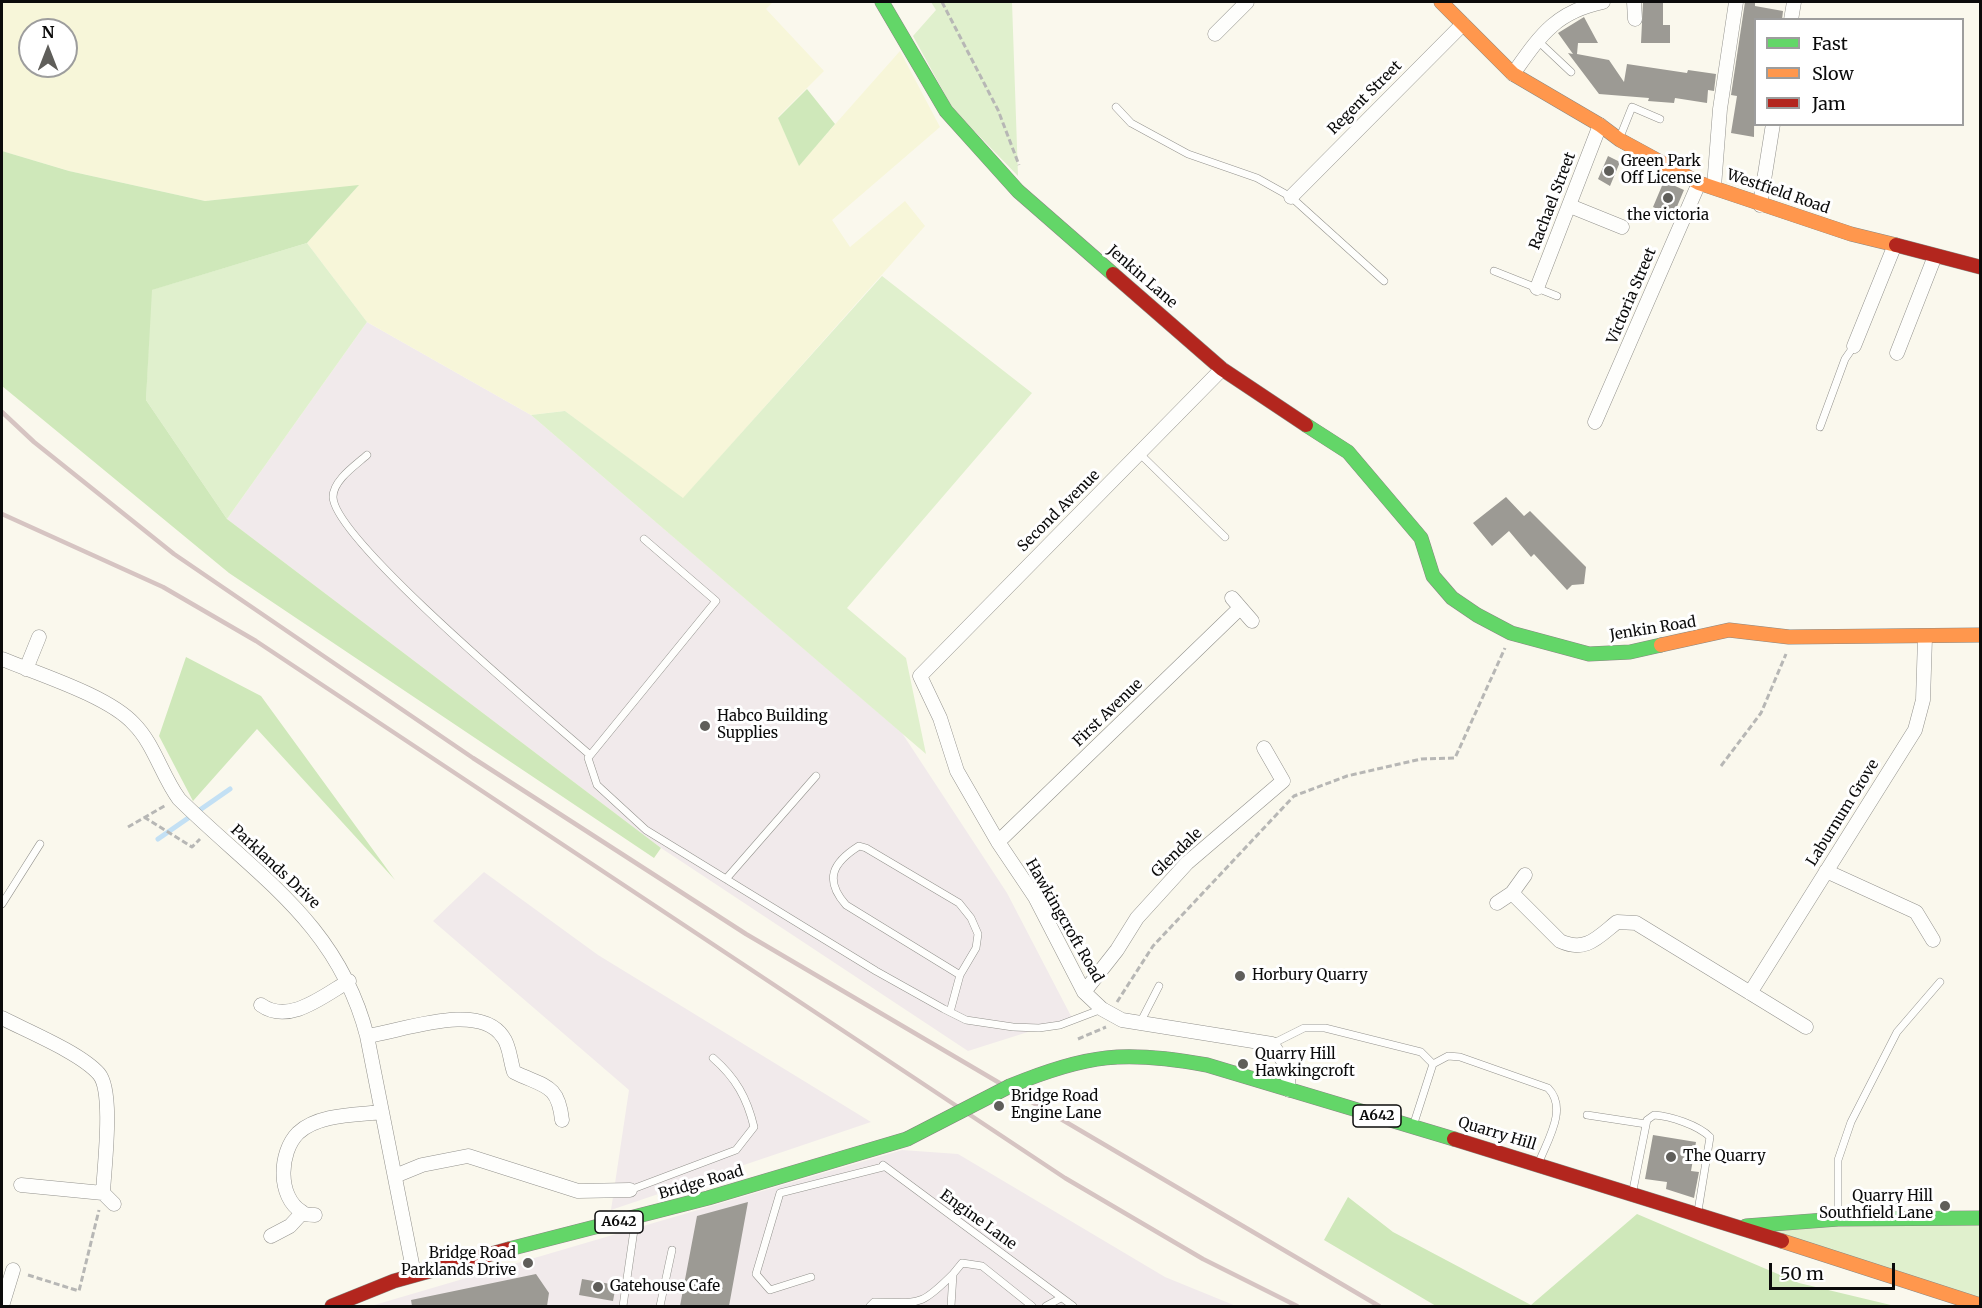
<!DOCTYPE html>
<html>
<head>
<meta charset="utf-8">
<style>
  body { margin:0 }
  #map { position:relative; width:1982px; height:1308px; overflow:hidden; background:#faf8ed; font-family:Merriweather,serif }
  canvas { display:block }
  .frame { position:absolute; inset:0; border:3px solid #0b0b0b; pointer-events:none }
  .legend { position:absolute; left:1754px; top:18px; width:210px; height:108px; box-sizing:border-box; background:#fff; border:2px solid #9d9d9d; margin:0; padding:8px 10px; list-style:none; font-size:18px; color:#0b0b0b }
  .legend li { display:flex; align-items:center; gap:12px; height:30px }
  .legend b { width:30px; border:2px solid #9d9d9d }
  .north { position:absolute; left:18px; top:18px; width:60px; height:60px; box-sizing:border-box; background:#fff; border:2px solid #9d9d9d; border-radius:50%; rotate:0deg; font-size:16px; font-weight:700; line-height:24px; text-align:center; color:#0b0b0b }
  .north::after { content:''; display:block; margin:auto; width:21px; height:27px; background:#5f5e5a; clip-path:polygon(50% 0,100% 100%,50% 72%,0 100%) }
  .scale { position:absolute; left:1769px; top:1263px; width:126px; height:27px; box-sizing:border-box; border:3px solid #0b0b0b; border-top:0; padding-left:8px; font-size:18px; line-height:21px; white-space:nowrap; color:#0b0b0b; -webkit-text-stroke:4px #fff; paint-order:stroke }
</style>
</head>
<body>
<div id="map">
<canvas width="1982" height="1308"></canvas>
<div class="frame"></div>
<ul class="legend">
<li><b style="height:8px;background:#63d668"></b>Fast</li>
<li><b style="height:8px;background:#ff974d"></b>Slow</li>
<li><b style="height:8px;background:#b3261e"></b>Jam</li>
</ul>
<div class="north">N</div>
<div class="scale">50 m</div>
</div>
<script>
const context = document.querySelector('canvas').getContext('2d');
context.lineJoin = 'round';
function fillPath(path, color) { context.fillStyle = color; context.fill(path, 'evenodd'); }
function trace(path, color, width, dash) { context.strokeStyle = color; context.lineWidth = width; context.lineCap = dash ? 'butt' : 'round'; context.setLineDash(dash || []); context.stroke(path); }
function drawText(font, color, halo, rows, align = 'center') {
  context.font = font + ' Merriweather,serif'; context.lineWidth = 6; context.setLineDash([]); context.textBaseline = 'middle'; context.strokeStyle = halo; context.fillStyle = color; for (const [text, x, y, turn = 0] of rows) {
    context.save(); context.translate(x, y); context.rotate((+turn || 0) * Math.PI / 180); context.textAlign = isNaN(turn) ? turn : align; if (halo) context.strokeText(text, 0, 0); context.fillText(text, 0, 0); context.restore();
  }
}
const industrial = new Path2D(`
  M367,322L531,415L902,733L1007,893L1072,1018L968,1051L661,848L227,519Z
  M484,872L598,955L871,1122L611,1210L629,1090L433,921Z
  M902,1150L958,1154L1165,1277L1236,1306H371Z`);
const farmland = new Path2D(`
  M2,2H773L766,9L824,71L778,117L799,165L900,51L940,127L832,220L850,247L905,201L925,226L683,499L565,411L531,415L367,322L307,243L358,186L205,201L69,171L2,151ZM30,30H66V66H30Z`);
const green = new Path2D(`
  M931,2H1012L1018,176L953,109L913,36L936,10Z
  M307,243L367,322L227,519L146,400L151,290Z
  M882,276L1032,393L847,608L906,658L926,754L531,415L565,411L683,498Z
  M1980,1218V1305L1741,1227Z`);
const forest = new Path2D(`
  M807,89L835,124L799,166L778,118Z
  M2,151L69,171L205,201L359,185L307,243L152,290L146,400L227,519L661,848L654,858L229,573L2,386Z
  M186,657L261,696L395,880L257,729L193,801L159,736Z
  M1348,1197L1393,1232L1531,1305L1637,1214L1799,1283L1895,1306H1436L1324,1240Z`);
const stream = new Path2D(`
  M158,839L230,789`);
const building = new Path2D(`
  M1643,2H1663V25H1670V43H1641Z
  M1745,2H1755V6L1783,11L1782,20H1755L1754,137L1731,133L1737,96L1731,95Z
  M1584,17L1598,43H1578L1577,54L1609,60L1624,82L1627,64L1687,73L1688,70L1716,74L1714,91L1708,90L1707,103L1675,98L1674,103L1648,101L1649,98L1599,94L1568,53L1573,54L1558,33Z
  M1608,156L1620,162L1610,186L1598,179Z
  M1664,181L1684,190L1673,216L1653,207Z
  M1506,497L1524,516L1530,511L1586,567L1584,584L1572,585L1567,590L1534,554L1531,557L1509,531L1492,546L1473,523Z
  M1653,1135L1696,1142L1691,1171L1699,1172L1694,1198L1666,1189L1667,1182L1645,1179Z
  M748,1202L729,1306H680L697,1216Z
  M536,1274L549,1293L547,1306H412L411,1300Z
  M582,1279L616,1285L613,1301L579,1295Z`);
const path = new Path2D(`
  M942,2L998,110L1019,165
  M1721,766L1761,713L1786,654
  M144,817L192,847L200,839
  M128,827L166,805
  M1117,1002L1153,946L1294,796L1347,776L1421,759L1455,758L1505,648
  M1078,1039L1106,1027
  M28,1275L79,1291L99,1210`);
const lane = new Path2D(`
  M1537,40L1571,72
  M1116,107L1131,123L1188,154L1257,178L1291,197L1384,281
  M1620,137L1632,107L1660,119
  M1494,271L1557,296
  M1820,427L1845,359L1854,346
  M1139,453L1225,537
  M367,455C356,465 333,480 333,497C334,540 548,718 590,755
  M644,539L716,601L588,758L597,785L646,830L876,971L944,1009L966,1020L1013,1027L1039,1028L1060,1025L1102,1009
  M726,879L816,776
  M2,904L40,844
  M950,1012L960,975L976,948L978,934L971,918L959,903L866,848L859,846C832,863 824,880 846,905L960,975
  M1140,1023L1159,986
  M1272,1044L1304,1028H1325L1421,1052L1433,1064
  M1587,1115L1646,1124
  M1414,1123L1433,1064L1448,1056L1460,1057L1548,1088C1568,1108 1548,1139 1539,1162
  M883,1165L1073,1306
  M630,1190L736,1150L754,1127C747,1098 736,1078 713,1058
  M1633,1190L1647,1120L1654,1115C1670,1116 1698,1125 1710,1137L1698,1211
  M1838,1218V1160L1851,1122L1897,1032L1940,982
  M811,1277L770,1290L756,1274L780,1193L883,1167
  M623,1306L635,1223
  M660,1306L672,1250
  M870,1306L874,1302C920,1302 919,1308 953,1274
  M951,1306L953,1274L962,1263L982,1266L1032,1306
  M1046,1306L1061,1298`);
const street = new Path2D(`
  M1634,2L1635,19
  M1791,20L1794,2
  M1215,34L1247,2
  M1513,74C1540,36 1555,12 1603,2
  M1714,187L1720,109L1736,2
  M1291,197L1463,24
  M1760,205L1773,124
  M1570,206L1622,227
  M1537,288L1600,125
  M1854,346L1894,247
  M1897,353L1935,256
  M1222,369L920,676L940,718L957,771L998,842L1035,897L1084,992L1102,1009L1122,1020L1272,1044L1287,1067L1289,1090
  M1595,422L1699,183
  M1232,598L1252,621
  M2,659C38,674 109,696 134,724C154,744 162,776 179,799C257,876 338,923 367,1036L414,1274
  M26,669L39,637
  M998,842L1240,608
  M1826,871L1916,912L1933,940
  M1512,893L1560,941C1586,953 1598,937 1617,922L1636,923L1806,1027
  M1497,903L1512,893L1525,875
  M1084,992L1117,950L1137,918L1187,863L1283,781L1264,748
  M1750,993L1915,730L1923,700L1925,638
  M261,1005C289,1025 323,996 349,981
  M2,1018C27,1031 81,1053 99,1074C114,1092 104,1168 103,1193
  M367,1036C403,1031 479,1001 503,1037C510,1046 510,1061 514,1072C544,1087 558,1083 562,1120
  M395,1176L422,1165L468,1156L578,1191L630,1190
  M21,1185L103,1193L114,1204
  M315,1215C311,1215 305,1215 302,1212C277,1197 279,1152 298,1133C318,1114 356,1115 382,1112
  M271,1236L290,1226L302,1213
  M2,1306L13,1270`);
const fast = new Path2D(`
  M882,2L946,111L1018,191L1113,274
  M1306,425L1348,452L1421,538L1433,576L1452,598L1477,615L1511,633L1589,654L1630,652L1661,645
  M1010,1086C1087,1054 1125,1050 1207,1065L1454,1139
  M1746,1226L1838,1219L1980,1218
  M509,1249L708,1198L907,1139`);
const slow = new Path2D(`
  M1441,2L1513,74L1600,125L1620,140L1699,183L1851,234L1896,245
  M1661,645L1729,630L1789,637L1980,635
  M1782,1241L1980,1305`);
const jam = new Path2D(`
  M1896,245L1980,267
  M1113,274L1222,369L1306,425
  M1454,1139L1782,1241
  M332,1306L394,1281L509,1249`);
const rail = new Path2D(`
  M2,412L34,442L174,554L473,758L746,934L1379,1306
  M2,514L163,587L256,641L1065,1178L1203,1259L1297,1306`);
const fastBridge = new Path2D(`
  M907,1139L1010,1086`);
const markers = [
  [1609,171,6,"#5f5e5a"],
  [1668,198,6,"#5f5e5a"],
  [705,726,6,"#5f5e5a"],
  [1240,976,6,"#5f5e5a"],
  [1243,1064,6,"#5f5e5a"],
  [999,1106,6,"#5f5e5a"],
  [1671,1157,6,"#5f5e5a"],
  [1945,1206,6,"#5f5e5a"],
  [528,1263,6,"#5f5e5a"],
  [598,1287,6,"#5f5e5a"]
];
const shields = [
  [1377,1116,48],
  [619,1222,48]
];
const shieldNames = [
  ["A642",1377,1116],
  ["A642",619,1222]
];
const streetNames = [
  ["Regent Street",1365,98,-45],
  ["Westfield Road",1778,192,19],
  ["Rachael Street",1553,201,-69],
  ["Jenkin Lane",1142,277,41],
  ["Victoria Street",1632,296,-67],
  ["Second Avenue",1059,511,-45],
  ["Jenkin Road",1653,629,-9],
  ["First Avenue",1108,713,-44],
  ["Laburnum Grove",1843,813,-58],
  ["Glendale",1177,853,-44],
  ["Parklands Drive",275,867,43],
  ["Hawkingcroft Road",1064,921,60],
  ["Quarry Hill",1497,1134,17],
  ["Bridge Road",701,1183,-16],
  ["Engine Lane",978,1220,36]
];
const poiNames = [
  ["Green Park",1621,162],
  ["Off License",1621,179],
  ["the victoria",1668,216,"center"],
  ["Habco Building",717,717],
  ["Supplies",717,734],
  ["Horbury Quarry",1252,976],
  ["Quarry Hill",1255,1055],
  ["Hawkingcroft",1255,1072],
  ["Bridge Road",1011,1097],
  ["Engine Lane",1011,1114],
  ["The Quarry",1683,1157],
  ["Quarry Hill",1933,1197,"right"],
  ["Southfield Lane",1933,1214,"right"],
  ["Bridge Road",516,1254,"right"],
  ["Parklands Drive",516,1271,"right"],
  ["Gatehouse Cafe",610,1287]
];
fillPath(industrial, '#f1eaeb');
fillPath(farmland, '#f7f6d9');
fillPath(green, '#e0f0cd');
fillPath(forest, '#cfe8ba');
trace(stream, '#c3e0f4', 5);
fillPath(building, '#9c9a94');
trace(lane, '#93928d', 8);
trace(street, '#93928d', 15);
trace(fast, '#898883', 15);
trace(slow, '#898883', 15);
trace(jam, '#898883', 15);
trace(path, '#b7b7b5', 3, [6, 3]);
trace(lane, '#fefefc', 7);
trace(street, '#fefefc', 14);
trace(fast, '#63d668', 14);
trace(slow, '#ff974d', 14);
trace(jam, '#b3261e', 14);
trace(rail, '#d6c4c2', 4.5);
trace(fastBridge, '#807f7a', 15, []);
trace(fastBridge, '#63d668', 14);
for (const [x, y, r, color] of markers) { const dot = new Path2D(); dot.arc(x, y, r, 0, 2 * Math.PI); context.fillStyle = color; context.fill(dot); trace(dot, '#fff', 2); }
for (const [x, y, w] of shields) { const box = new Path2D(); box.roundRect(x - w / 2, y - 11, w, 22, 4.5); context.fillStyle = '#fff'; context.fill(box); trace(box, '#0b0b0b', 1.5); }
drawText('bold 14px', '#0b0b0b', null, shieldNames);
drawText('15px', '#0b0b0b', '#fff', streetNames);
drawText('15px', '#0b0b0b', '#fff', poiNames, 'left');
</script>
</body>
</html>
